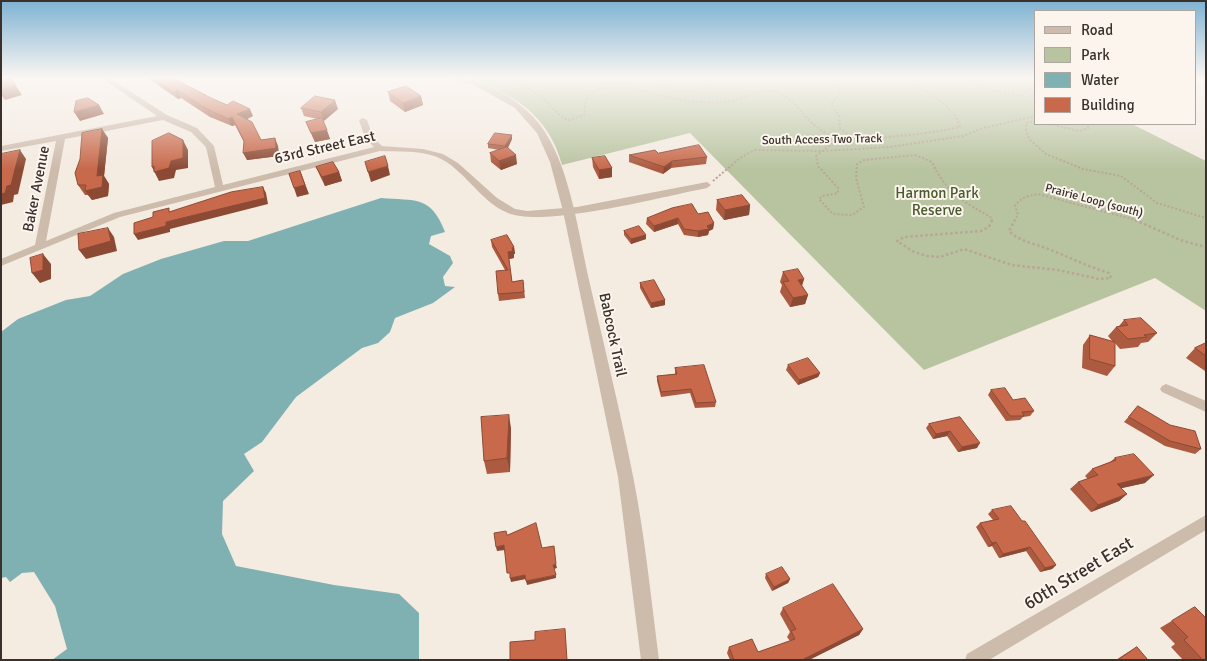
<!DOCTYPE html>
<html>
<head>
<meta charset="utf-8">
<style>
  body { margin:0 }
  #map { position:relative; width:1207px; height:661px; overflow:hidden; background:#f4ebe1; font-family:Signika,sans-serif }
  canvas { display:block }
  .frame { position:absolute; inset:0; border:2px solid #3b302b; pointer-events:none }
  .legend { position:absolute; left:1034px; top:10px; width:162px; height:115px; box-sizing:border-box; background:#fbf5ee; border:1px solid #aea6a0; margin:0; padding:6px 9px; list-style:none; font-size:15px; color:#3b302b }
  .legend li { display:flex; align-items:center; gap:10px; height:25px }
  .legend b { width:25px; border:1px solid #aea6a0 }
</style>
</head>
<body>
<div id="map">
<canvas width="1207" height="661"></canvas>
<div class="frame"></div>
<ul class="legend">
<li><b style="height:6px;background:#cdbbac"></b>Road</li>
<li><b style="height:14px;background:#b8c4a0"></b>Park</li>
<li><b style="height:14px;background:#7fb0b2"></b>Water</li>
<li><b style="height:14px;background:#c8694b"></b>Building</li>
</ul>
</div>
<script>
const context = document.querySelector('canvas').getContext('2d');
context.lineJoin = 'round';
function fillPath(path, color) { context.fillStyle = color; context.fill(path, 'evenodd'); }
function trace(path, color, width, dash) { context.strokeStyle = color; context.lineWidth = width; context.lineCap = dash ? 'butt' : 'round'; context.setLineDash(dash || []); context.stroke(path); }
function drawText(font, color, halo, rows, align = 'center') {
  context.font = font + ' Signika,sans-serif'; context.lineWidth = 4; context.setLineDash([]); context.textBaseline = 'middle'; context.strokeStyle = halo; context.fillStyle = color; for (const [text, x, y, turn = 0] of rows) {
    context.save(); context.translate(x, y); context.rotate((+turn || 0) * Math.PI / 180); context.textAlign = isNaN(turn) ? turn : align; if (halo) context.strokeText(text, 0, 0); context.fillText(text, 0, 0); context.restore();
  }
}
const green = new Path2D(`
  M467,77H1036V124H1132L1206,161V311L1155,278L924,370L690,133L562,165C549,115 512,93 467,77Z`);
const water = new Path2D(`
  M381,198C415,201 431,195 445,232L431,236L429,244L450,256L453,263L443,277L445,286L455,287L433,303L395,318L390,332L378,343L362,348L296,397L262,442L244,454L254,471L223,501L222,534L236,566L334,585L399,594L419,613V660H52L67,649L55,606L34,572L22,573L10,582L6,577L1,578V332L18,319L66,300L90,296L123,274L161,259L224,241H248Z`);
const pathFar1 = new Path2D(`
  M511,77L541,97L563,118L569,120L584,115L586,101L589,95C618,75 656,98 686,101C701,102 717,104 732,101C747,98 760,87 776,92C793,97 801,113 813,124C819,129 826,133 832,137L833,143L816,156L818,166L838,188V193L822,196L819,199L833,214L852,215L864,207L856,178L857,164L864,160L915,155L932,162C946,193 964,202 992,218V221
  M651,77C671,96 701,95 721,77
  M835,77L839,94L831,105L839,116L840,128C844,132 848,135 853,136C870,141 942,132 960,127C953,102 923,92 904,77
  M968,77C989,91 997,95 1022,95L1027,89H1036
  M1036,121L1026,123V132L1030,140L1046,154L1083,169L1121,176L1157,203L1206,218
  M1049,124L1080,131L1088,128V124
  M713,181L740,158L755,150L823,151L890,147L963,136L983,128L1036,116
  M1014,221L1018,215L1015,206C1021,197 1028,196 1038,194L1139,221`);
const path = new Path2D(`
  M992,220L989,227L981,231L904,237L897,241L914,252L927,256L940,257L964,249L1012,265L1058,270L1099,279L1111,278L1109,273C1089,267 1071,258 1051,250C1037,244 1020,242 1009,231L1015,220
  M1135,220L1183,241L1206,247`);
const minor = new Path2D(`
  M100,77H108L167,115L197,128L214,146L223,185L374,147L365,138L359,120L363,118L367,120L373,137L382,146L423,149L443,154L458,163L497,198L515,209L527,211L577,207L707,182L711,185L707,188C665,196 545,228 508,213C479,201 465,169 437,157C419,150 398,152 380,151L120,217L1,266V259L35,245L56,141L1,151V146L157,116ZM163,120L191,132L206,147L215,187L114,213L46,241L65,139Z
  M1166,384L1206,401V412L1162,392L1160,389L1162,386Z
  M1206,515V530L989,660H965L967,654Z`);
const tertiary = new Path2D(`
  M443,77C479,74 526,101 545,132C570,170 579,235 589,280C604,345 620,410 633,476C645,536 651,599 659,660H641L618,477L563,211L550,162L537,133L515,108L472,84Z`);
const wall = new Path2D(`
  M146,77H171L211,98L253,116L247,119L261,140L278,146L279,156L247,160L244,142L235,125L232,126L210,117L181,98L178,99Z
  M388,92L421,96L423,105L405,112L390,101Z
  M301,108L338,109L323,121L330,139L315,142L306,122L318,119L304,116Z
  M102,129L108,138L104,176L109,184L108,196L92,200L88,195H85L78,185Z
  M512,139L508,148L517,164L501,170L491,162L490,153L499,150L488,148V144Z
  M658,153L707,157L706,164L671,168L663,174L629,162V155Z
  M592,158L612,168V177L599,179L593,167Z
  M316,167L339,172L342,181L325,186L320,176Z
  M717,200L750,205L749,215L724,220L716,210Z
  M698,214L714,223L713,229L709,231L708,235L698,237L684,235L678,224L654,232L646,224L647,218Z
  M624,231L646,235V239L631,244L624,235Z
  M491,240L514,247L515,254H514V258L509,259L512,282L523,280L525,298L499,301L498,294L505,270L492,247Z
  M783,272L804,279L802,286L808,295L805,304L790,307L780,292L782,285L780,282Z
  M640,283L665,300V305L651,308L640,288Z
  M1124,320L1157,333L1148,342L1141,343L1138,347L1120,349L1115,343V366L1107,376L1082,368L1083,345L1090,335L1113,342L1108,336L1116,327L1119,326Z
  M1206,343V371H1205L1186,358L1195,348Z
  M788,365L820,373L818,377L798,385L786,370Z
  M675,368L716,402L715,407L695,408L690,393L661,397L657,381V376L675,374Z
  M991,390L1013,400L1034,411L1030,416L1023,417L1020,420L1006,421L988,395Z
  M1138,406L1201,449L1195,454L1165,446L1124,422Z
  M960,417L977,448L958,452L947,436L933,439L926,428L929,424Z
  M511,428L510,472L487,474L484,461Z
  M1115,458L1145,483L1121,488L1127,494L1119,501L1091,512L1070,489L1078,482L1088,479L1085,476L1092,469L1110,462Z
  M992,510L1022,521L1056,565L1052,569L1040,572L1026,551L999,558L992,546L988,547L976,527L980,523L993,520L988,514Z
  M766,574L790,579L788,583L772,591L765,578Z
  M1195,607L1206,660H1183L1171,647L1175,644L1160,628Z
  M783,608L863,629L859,635L809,660H730L727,653L729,647L758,652L790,641L787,637L790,632L780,614Z
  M1137,647L1148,660H1116L1125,654Z`);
const shadedWall = new Path2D(`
  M10,77L22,95L5,100L1,95V90Z
  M177,90L181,98L178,99L174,92Z
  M421,96L423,105L405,112L403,103Z
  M335,100L338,109L324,121L321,112Z
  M99,105L104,114L80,121L74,112Z
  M250,109L253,116L241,122L237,114Z
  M232,117L235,125L232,126L228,119Z
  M102,129L108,138L104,176L109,184L108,196L92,200L85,191L97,176Z
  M327,130L330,139L315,142L311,133Z
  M512,135V139L506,151L505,146Z
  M275,138L278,146L279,156L247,160L243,153Z
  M183,140L188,150V168L176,170L174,178L159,181L152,167L171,161Z
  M20,150L26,159L18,194L14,195L13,202L1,205V194Z
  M516,155L517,164L501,170L499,161Z
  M672,161L671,168L663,174L664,167Z
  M388,166L390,175L371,182L368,172Z
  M612,168V177L599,179V170Z
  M300,171L309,194L297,197L294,188Z
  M339,172L342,181L325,186L322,177Z
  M263,187L266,193L268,204L170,229V232L138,240L134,234Z
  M750,205L749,215L724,220L725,210Z
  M678,218V224L654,232V226Z
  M714,223L713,229L709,231L708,235L698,237V231Z
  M108,228L114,237L117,251L86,259L79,250Z
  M646,235V239L631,244V239Z
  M514,247L515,254H514V258L509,259L508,252L512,248Z
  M43,254L51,264V279L40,283L32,273Z
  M804,279L801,288L798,280Z
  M808,295L805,304L790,307L793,298Z
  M665,300V305L651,308V303Z
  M820,373L818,377L798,385L799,380Z
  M509,415L511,428L510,472L507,458Z
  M950,431L947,436L933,439L936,434Z
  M980,443L977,448L958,452L962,447Z
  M1154,475L1145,483L1109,491L1117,484Z
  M1127,494L1119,501L1091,512L1098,505Z
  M996,542L992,546L988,547L992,543Z
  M504,545L505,550L497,551L496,547Z
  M1030,547L1026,551L999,558L1003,554Z
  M556,564L557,568L554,569L553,565Z
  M1056,565L1052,569L1040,572L1045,568Z
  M525,575L526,579L511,582L510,578Z
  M556,575V578L527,585L526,581Z
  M790,579L788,583L772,591L774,587Z
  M863,629L859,635L809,660H802Z`);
const building = new Path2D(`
  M10,77L16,86L1,90V79Z
  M152,77H171L211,98L227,105L233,101L250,109L237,114L252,122L261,140L275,138L276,148L243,153L244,141L232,117L228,119L207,109L177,90L174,92Z
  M406,86L421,96L403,103L388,92Z
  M315,96L335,100L321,112L301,108Z
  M88,98L99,105L74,112L76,101Z
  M322,118L327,130L311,133L306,122Z
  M102,129L97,176L103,175L102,187L85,191L86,185H78L75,173L80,159L82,133Z
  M169,133L183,140V158L171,161L169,168L154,172V166L152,167V141Z
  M495,133L512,135L505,146L488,144Z
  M699,145L707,157L672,161L664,167L629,155L655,150L658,153Z
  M507,147L516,155L499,161L490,153Z
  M20,150L11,185L7,186L5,193L1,194V154Z
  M385,156L388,166L368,172L365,162Z
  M605,156L612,168L599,170L592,158Z
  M333,162L339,172L322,177L316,167Z
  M300,171L305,185L294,188L289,174Z
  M263,187L265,198L166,222V226L134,234V223L153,217V212L169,208V212L231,192Z
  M742,195L750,205L725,210L717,200Z
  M692,204L698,214L708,212L714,223L707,226L709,229L698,231L684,229L678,218L654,226L647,218L672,208Z
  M639,226L646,235L631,239L624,231Z
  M108,228L111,241L79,250L78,234Z
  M507,235L514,247L512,248L513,251L508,252L512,282L523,280L524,292L498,294L496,271L508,270L491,240Z
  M43,254V270L32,273L30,258Z
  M798,269L804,279L798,280L808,295L793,298L783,282L789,281L783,272Z
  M654,280L665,300L651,303L640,283Z
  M1141,318L1157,333L1144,335L1147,337L1128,339L1116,327L1128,325L1124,320Z
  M1090,335L1115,342V366L1090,359Z
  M1206,343V356L1195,348Z
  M808,358L820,373L799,380L788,365Z
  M704,365L716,402L696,403L691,389L661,392L657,376L677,374L675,368Z
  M1005,388L1013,400L1025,398L1034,411L1022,412L1024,416H1010L991,390Z
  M1138,406L1170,425L1195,431L1201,449L1170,441L1129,417Z
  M509,415L507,458L484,461L481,417Z
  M960,417L980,443L962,447L950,431L936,434L929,424Z
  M1134,454L1154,475L1117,484L1127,494L1098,505L1078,482L1098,475L1092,469L1116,460L1115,458Z
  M1011,506L1022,521H1025L1056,565L1045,568L1030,547L1003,554L996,542L992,543L980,523L999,519L992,510Z
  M536,523L542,548L554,546L556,564L553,565L556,575L526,581L525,575L510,578V573H507L504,545L496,547L494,533L506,531L507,535Z
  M782,567L790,579L774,587L766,574Z
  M833,584L863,629L802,660H734L729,647L752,639L758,652L795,639L791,631L796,629L783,608Z
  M1195,607L1206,618V660H1203L1184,640L1188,637L1172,621Z
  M565,629L567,660H510V642L535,640V632Z
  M1137,647L1148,660H1118Z`);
const farStreetnames = [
  ["South Access Two Track",822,140,-1],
  ["Prairie Loop (south)",1094,201,15]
];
const streetNames = [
  ["63rd Street East",325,148,-13],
  ["Baker Avenue",37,189,-79],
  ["Babcock Trail",612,335,78]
];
const parkNames = [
  ["Harmon Park",937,194],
  ["Reserve",937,211]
];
const nearStreetnames = [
  ["60th Street East",1079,574,-31]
];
fillPath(green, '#b8c4a0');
fillPath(water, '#7fb0b2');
trace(pathFar1, '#b9a596', 2, [2, 2]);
trace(path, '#b9a596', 2.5, [2.5, 2.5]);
fillPath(minor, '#cdbbac');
fillPath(tertiary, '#cdbbac');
fillPath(wall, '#ac5a40');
fillPath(shadedWall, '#8c4a34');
fillPath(building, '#c8694b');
trace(building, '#8c4a34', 1);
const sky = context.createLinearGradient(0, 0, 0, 169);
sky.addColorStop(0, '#7eb2d2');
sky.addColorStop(0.46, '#faf6f2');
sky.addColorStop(1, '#faf6f200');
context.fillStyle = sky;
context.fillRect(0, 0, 1207, 169);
drawText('12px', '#3b302b', '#fbf5ee', farStreetnames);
drawText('15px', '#3b302b', '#fbf5ee', streetNames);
drawText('15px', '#4a5a2e', '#fbf5ee', parkNames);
drawText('18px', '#3b302b', '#fbf5ee', nearStreetnames);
</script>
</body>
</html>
